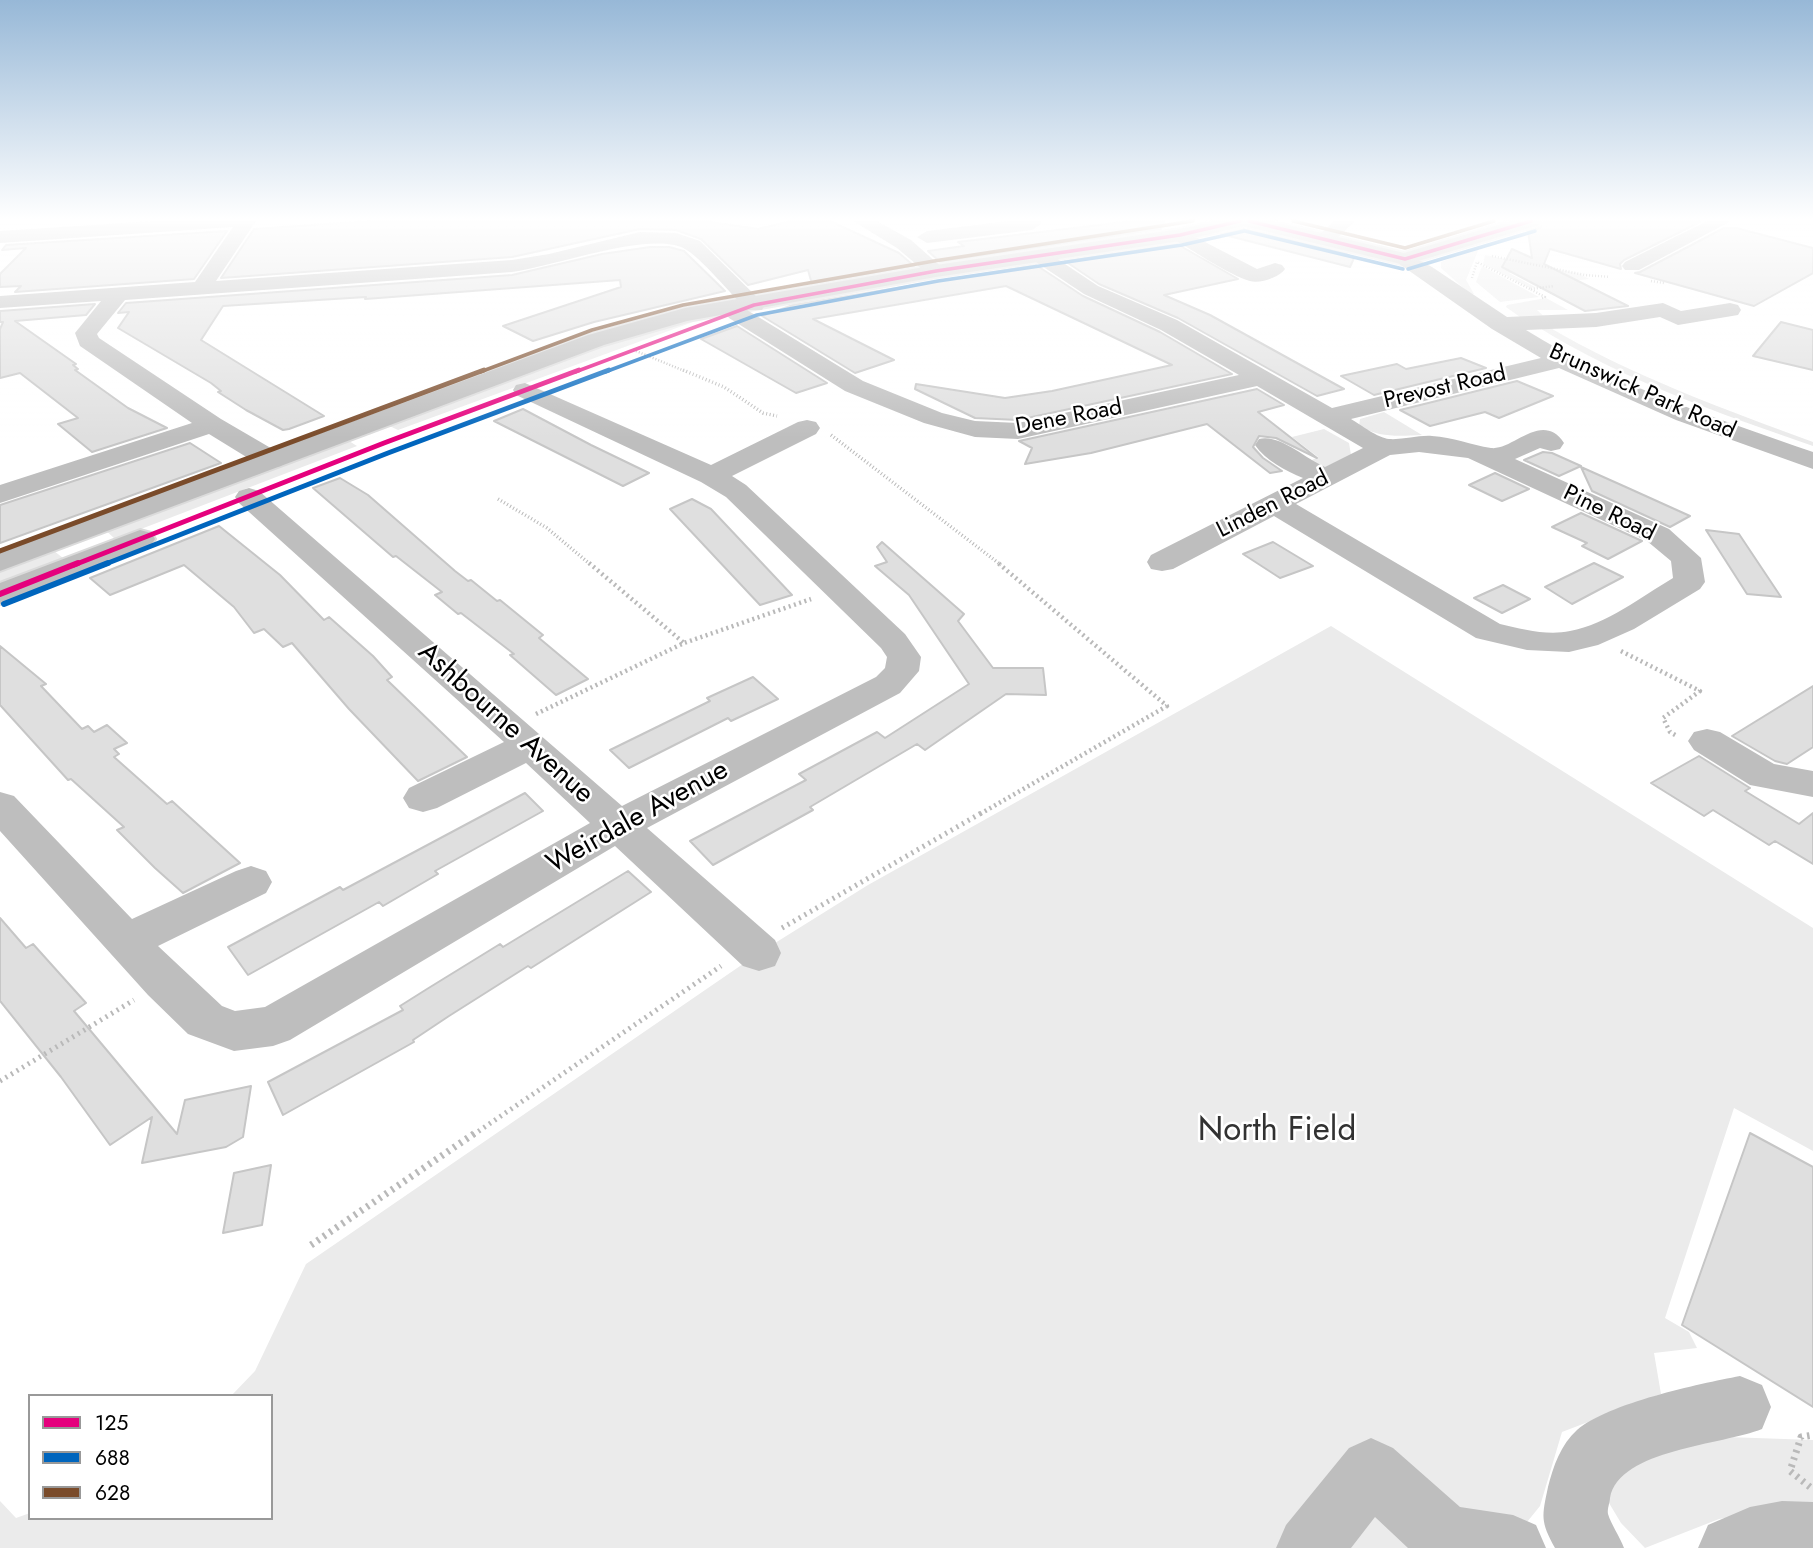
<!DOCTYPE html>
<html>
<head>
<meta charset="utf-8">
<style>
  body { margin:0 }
  #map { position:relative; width:1813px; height:1548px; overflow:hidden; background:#fff; font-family:Jost,sans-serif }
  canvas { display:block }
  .legend { position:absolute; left:28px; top:1394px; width:245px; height:126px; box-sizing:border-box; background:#fff; border:2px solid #999; margin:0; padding:9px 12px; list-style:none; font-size:21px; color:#000 }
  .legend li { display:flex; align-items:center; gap:14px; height:35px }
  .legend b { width:35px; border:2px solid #999 }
</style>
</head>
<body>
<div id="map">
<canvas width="1813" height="1548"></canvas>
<ul class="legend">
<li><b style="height:9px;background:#e5007d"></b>125</li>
<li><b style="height:9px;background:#0065bd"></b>688</li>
<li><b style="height:9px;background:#7a4b2a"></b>628</li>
</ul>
</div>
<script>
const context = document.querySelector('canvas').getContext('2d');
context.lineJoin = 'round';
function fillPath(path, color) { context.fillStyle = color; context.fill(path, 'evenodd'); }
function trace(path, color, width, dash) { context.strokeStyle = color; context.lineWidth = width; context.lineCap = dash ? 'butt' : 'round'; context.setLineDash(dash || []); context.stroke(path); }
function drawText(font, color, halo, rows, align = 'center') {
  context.font = font + ' Jost,sans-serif'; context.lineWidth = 5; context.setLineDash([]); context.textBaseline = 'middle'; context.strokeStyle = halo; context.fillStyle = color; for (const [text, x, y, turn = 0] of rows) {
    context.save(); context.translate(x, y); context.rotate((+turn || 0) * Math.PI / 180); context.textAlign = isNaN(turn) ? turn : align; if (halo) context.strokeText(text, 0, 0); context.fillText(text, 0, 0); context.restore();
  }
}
const green = new Path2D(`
  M1480,246L1466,280L1474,294H1470L1441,268V262Z
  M1485,255L1580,274L1589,279L1572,281L1545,268L1509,273L1535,287L1530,288L1483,264Z
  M1482,266L1539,297L1500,302L1476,282Z
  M1546,298L1568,310H1537L1547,319L1520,317L1506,307L1507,305Z
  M685,318L693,322L398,430L381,422L437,400Z
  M1547,326C1630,375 1723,409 1813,442V446C1718,413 1623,380 1538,327Z
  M1384,412L1422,435C1399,436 1380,438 1359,426L1360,419Z
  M1324,429L1349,443L1351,455L1317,471L1304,464L1318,457L1292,437Z
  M341,436L357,446L115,539L101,526Z
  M49,547L63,558L0,584V565Z
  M1331,626L1813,928V1151L1734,1108L1665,1318L1689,1332L1697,1348L1654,1353L1661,1394L1562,1432L1540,1506L1506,1548H0V1501L16,1518L30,1513V1518H271V1396H231L255,1371L306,1264L759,953L868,885Z
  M1698,1436L1813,1440V1519L1773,1510L1719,1519L1645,1548L1621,1523L1600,1488L1613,1464Z`);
const building = new Path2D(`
  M371,221H705L758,229L791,221H830L899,253L914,266L812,284L808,270L748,285L701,239L676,230L640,229L512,257L221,278L254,229Z
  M1132,221H1164L1161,229L940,262L928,251L964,246L958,242Z
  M1543,221H1699L1700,222L1624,260L1620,264L1621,269L1550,249L1544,264L1628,306L1585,311L1502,267L1512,249L1532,258L1528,231L1540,228Z
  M1724,228H1736L1813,248V273L1754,306L1635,273L1640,272Z
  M1244,229L1345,253L1354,258L1350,267L1221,234Z
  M227,231L194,279L15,292L21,286L0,287V274L26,248L2,250L6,245Z
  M1177,244L1238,279L1164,295L1210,315L1344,389L1317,396L1178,318L1099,284L1065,261Z
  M650,247H669L684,251L725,291L594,322L533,341L503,326L621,287L620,280L365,299L366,297L223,306L201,340L324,416L289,429L283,430L246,410L218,392L221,391L211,383L118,328L129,312L118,313L126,303L512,275L602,254Z
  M1036,265L1083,296L1160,332L1232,374L1018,420L975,418L915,389L916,384L1005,398L1052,391L1172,365L1006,286L813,319L894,360L855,373L762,316L793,305Z
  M95,304L86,315L15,321L76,364L73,365L78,369L75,370L128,408L167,428L92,452L58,424L78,418L20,373L0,378V329L3,322H0V311Z
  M1781,322L1813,330V370L1753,356Z
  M737,326L827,383L796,393L701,339Z
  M1461,358L1486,368L1374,395L1341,376L1397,364L1406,369Z
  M1517,381L1553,396L1499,418L1485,412L1430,426L1400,410Z
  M1257,389L1284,405L1258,412L1317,458L1276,438L1259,436L1253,447L1263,458L1282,471L1270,473L1207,424L1091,453L1025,464L1032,448L1019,441Z
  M523,409L591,445L649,473L623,486L494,421Z
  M190,443L221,463L0,543V505Z
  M1543,452L1552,453L1581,466L1559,476L1524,460Z
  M1581,467L1628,488L1690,516L1670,527L1592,491Z
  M1495,473L1529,489L1502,501L1469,485Z
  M340,478L368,495L455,571L468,581L471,580L497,601L500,600L543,635L539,638L588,679L556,695L510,655L514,654L461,613L458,614L435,595L442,592L396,556L393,557L313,488Z
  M692,499L711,509L792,595L760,605L670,509Z
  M1581,513L1642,541L1608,559L1582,546L1587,543L1552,527Z
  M219,526L280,575L324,620L329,617L373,656L392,677L387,680L467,757L418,781L349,709L292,643L283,647L264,629L254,633L234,607L184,565L110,595L90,578Z
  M1706,530L1739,534L1781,597L1747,594Z
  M882,542L964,614L958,621L993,668H1043L1046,695L1006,694L925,750L917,744L810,807L813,810L713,865L690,841L806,780L799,774L877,732L885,738L969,684L909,595L875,566L887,562L877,547Z
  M1273,542L1313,566L1280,578L1243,554Z
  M1594,563L1623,577L1572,604L1545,587Z
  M1503,585L1530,599L1502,613L1474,598Z
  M0,646L46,684L41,686L82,729L88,726L94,732L107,725L127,743L114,749L119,754L114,757L167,804L172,801L240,863L183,893L155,868L117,830L124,827L71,779L68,780L0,705Z
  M753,677L778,699L731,721L728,718L629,768L610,750L710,701L707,698Z
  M1813,686V747L1787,764L1775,761L1732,736Z
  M1699,756L1750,788L1745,791L1799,824L1813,813V864L1775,841L1769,845L1713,810L1704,816L1651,783Z
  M525,793L543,811L435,871L438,874L383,906L379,902L248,975L228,947L340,887L343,890Z
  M628,871L651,892L531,968L528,966L449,1016L413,1040L414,1042L283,1115L268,1082L403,1010L400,1006L427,989L500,944L503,947Z
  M0,918L26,948L33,944L86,1003L74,1011L177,1134L185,1100L251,1086L243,1137L226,1147L142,1163L152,1117L110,1145L61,1077L0,1001Z
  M1750,1133L1813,1167V1407L1682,1325Z
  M271,1165L262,1225L223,1233L234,1173Z`);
const pathFar4 = new Path2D(`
  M1492,256L1585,275L1610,277
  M1472,278L1477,262L1530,289
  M1651,281L1664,283
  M1542,298L1545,297L1530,289L1554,286
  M636,351L687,372`);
const pathFar3 = new Path2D(`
  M683,370L724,387L763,413L777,416
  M831,435L1001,565
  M498,499L547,528L591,565`);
const pathFar2 = new Path2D(`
  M589,563L684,643
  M1621,651L1700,691L1663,718L1670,732L1677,736
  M536,714L684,643L811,599
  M980,814L1167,706L998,563`);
const pathFar1 = new Path2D(`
  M782,928L983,812
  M0,1081L134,1000
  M473,1135L721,966`);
const path = new Path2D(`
  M311,1245L475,1133
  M1810,1487L1790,1471L1801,1437L1813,1435`);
const minor = new Path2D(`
  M153,221H256L216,281L512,260L549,254L640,232L676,233L700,241L765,305L762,310H747L863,381L942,413L975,421L1018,423L1239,375L1161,330L1084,294L1033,260L1030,256L1033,252H1047L1098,286L1177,320L1332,408L1541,358L1492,329L1398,263L1395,259L1398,255L1405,253L1432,267L1507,317L1596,313L1663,303L1681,311L1730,303L1738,305L1741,310L1738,315L1678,325L1660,317L1596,327L1526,330C1614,385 1715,418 1813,452V469L1676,420L1559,368L1351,419C1361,425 1378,438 1389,439C1403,440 1418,435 1432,436C1453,437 1471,445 1491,448C1513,451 1542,410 1564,443L1560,449L1551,451L1540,448L1515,459L1669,529L1701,558L1705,582L1700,589L1634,629L1598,645L1569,652L1527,650L1476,638L1274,516L1173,569L1162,571L1151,569L1147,562L1151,555L1303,478C1286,471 1265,460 1255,445L1259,439C1280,434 1304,458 1325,467L1363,448L1257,386L1018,439L975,437L924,423L845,391L729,318L726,313L729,308L737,306L746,309C732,295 699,256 685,249C651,230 553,267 512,272L125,300L97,334L99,338L221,419L281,454L285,460L281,466L271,468L261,466L209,434L0,503V485L192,423L80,346L75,333L101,301L0,308V296L195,282L233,227L0,243V231ZM1419,452L1468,458L1647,541L1671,561L1673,578C1641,597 1607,624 1570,631C1547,636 1522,629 1500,624L1296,504L1390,455Z
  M853,221H877L911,240L946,271L943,275H929L897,248Z
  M1008,221H1040L1041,224L1032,230L927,243L917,237L927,231Z
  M1334,221H1355L1333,242H1319L1316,238Z
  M1707,221H1731L1639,270H1625L1622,266L1625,262Z
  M1180,229L1257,269L1275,263L1282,265L1285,269C1280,277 1260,284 1250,281C1229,275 1194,251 1173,239L1170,235Z
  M525,383L711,465L798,422L807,420L816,422L820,428L816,434L732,476L746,485L905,634L921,657L919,671L900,693L647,828L775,940L781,953L775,966L759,971L743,966L615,846L290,1040L273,1046L234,1051L188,1034L148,995L0,831V792L14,796L132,919L236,871L251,866L266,871L272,882L266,893L158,946L222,1006L235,1011L265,1007L590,823L526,763L437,808L423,812L409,808L403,798L409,788L504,742L239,503L235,497L239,491L249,488L259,491L622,806L876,677L885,668L887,657L881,648L726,497L701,482L516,395L513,390L516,385Z
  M1707,729L1720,732L1774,764L1813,771V797L1750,785L1694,750L1688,741L1694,732Z
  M1740,1376L1762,1385L1771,1407L1762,1429C1723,1445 1619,1449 1610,1498C1610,1502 1607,1509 1608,1514C1611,1524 1620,1537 1624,1548H1555C1540,1521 1542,1516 1548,1487C1553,1467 1561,1444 1577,1430C1609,1403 1698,1384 1740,1376Z
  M1371,1438L1393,1448L1460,1507L1513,1515L1536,1525L1546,1548H1408L1375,1517L1351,1548H1276L1286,1525L1349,1448Z
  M1782,1501L1813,1502V1548H1698L1708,1525L1750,1507Z`);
const major = new Path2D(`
  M1215,221H1272L1404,253L1511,221H1541L1539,225L1405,265L1244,226L1180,241L936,277L687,321L604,345L0,571V551L588,335L685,308L936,265L1180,229Z
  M140,530L151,533L155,539L151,545L0,604V583Z`);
const bus1Far2 = new Path2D(`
  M1249,221L1405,259
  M1405,259L1531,221
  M575,372L754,305L936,271L1180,235L1240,221`);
const bus1Far1 = new Path2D(`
  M74,565L384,443L579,370`);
const bus1 = new Path2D(`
  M0,594L78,563`);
const bus2Far2 = new Path2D(`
  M1245,231L1403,269
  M1408,269L1535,231
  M605,372L757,315L938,281L1182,245L1244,231`);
const bus2Far1 = new Path2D(`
  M103,565L388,453L609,370`);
const bus2 = new Path2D(`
  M4,604L108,563`);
const bus3Far1 = new Path2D(`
  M1293,221L1405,248L1494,221
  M480,372L592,330L683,305L934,261L1193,221`);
const bus3 = new Path2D(`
  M0,551L484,370`);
const farStreetnames = [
  ["Prevost Road",1445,388,-13],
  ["Brunswick Park Road",1642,392,24],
  ["Dene Road",1069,418,-11],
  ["Linden Road",1273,505,-27],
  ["Pine Road",1609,514,26]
];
const streetNames = [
  ["Ashbourne Avenue",505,724,42],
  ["Weirdale Avenue",638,818,-29]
];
const nearParknames = [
  ["North Field",1277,1132]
];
fillPath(green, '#ebebeb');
fillPath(building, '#dfdfdf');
trace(building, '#c6c6c6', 2);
trace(major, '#dbdbdb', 4);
trace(pathFar4, '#b9b9b9', 2.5, [1, 2]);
trace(pathFar3, '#b9b9b9', 3.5, [1, 2.5]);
trace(pathFar2, '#b9b9b9', 4.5, [2, 3.5]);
trace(pathFar1, '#b9b9b9', 5, [2, 4.5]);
trace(path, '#b9b9b9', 7, [2.5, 5]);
fillPath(minor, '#bebebe');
fillPath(major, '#bebebe');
trace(bus1Far2, '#e5007d', 3.5);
trace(bus1Far1, '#e5007d', 5);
trace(bus1, '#e5007d', 6);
trace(bus2Far2, '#0065bd', 3.5);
trace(bus2Far1, '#0065bd', 5);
trace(bus2, '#0065bd', 6);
trace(bus3Far1, '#7a4b2a', 3.5);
trace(bus3, '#7a4b2a', 5);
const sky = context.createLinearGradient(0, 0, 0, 438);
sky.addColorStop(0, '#97b8d7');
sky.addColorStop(0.5, '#fff');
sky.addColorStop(1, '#ffffff00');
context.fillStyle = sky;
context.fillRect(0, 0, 1813, 438);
drawText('23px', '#000', '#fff', farStreetnames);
drawText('28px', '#000', '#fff', streetNames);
drawText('33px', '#323232', '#fff', nearParknames);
</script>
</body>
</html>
